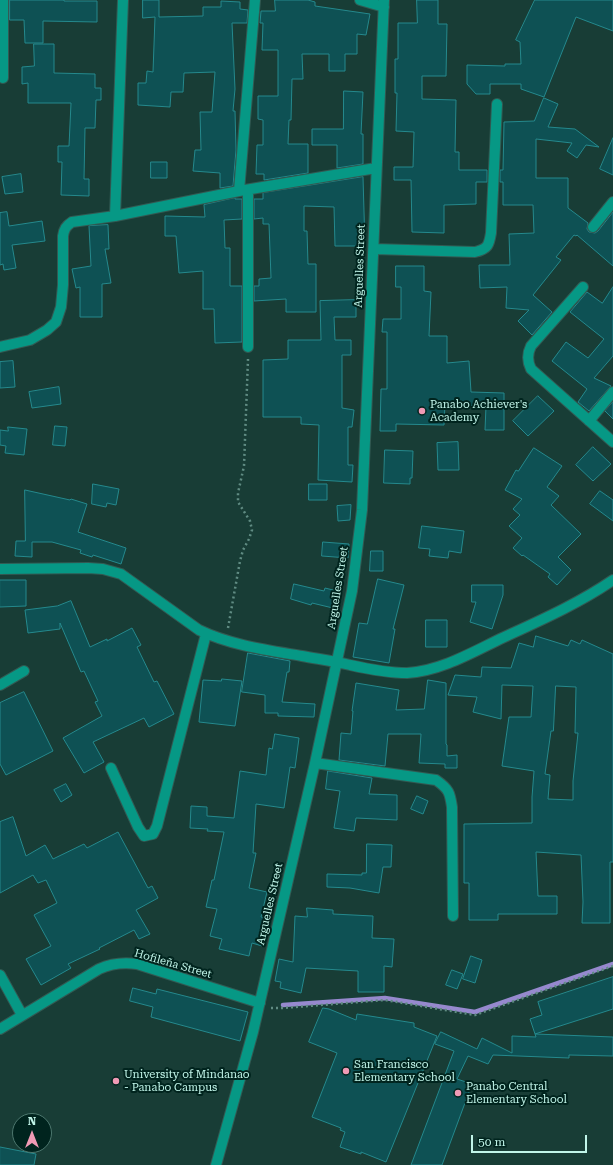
<!DOCTYPE html>
<html>
<head>
<meta charset="utf-8">
<style>
  body { margin:0 }
  #map { position:relative; width:613px; height:1165px; overflow:hidden; background:#183d36; font-family:"Roboto Serif",serif }
  canvas { display:block }
  .north { position:absolute; left:12px; top:1113px; width:40px; height:40px; box-sizing:border-box; background:#00241e; border:1px solid #4d786f; border-radius:50%; rotate:0deg; font-size:11px; font-weight:700; line-height:16px; text-align:center; color:#c1f5e9 }
  .north::after { content:''; display:block; margin:auto; width:14px; height:18px; background:#f09ab5; clip-path:polygon(50% 0,100% 100%,50% 72%,0 100%) }
  .scale { position:absolute; left:471px; top:1135px; width:116px; height:18px; box-sizing:border-box; border:2px solid #c1f5e9; border-top:0; padding-left:5px; font-size:12px; line-height:14px; white-space:nowrap; color:#c1f5e9; -webkit-text-stroke:3px #00241e; paint-order:stroke }
</style>
</head>
<body>
<div id="map">
<canvas width="613" height="1165"></canvas>
<div class="north">N</div>
<div class="scale">50 m</div>
</div>
<script>
const context = document.querySelector('canvas').getContext('2d');
context.lineJoin = 'round';
function trace(path, color, width, dash) { context.strokeStyle = color; context.lineWidth = width; context.lineCap = dash ? 'butt' : 'round'; context.setLineDash(dash || []); context.stroke(path); }
function fillPath(path, color) { context.fillStyle = color; context.fill(path, 'evenodd'); }
function drawText(font, color, halo, rows, align = 'center') {
  context.font = font + ' "Roboto Serif",serif'; context.lineWidth = 4; context.setLineDash([]); context.textBaseline = 'middle'; context.strokeStyle = halo; context.fillStyle = color; for (const [text, x, y, turn = 0] of rows) {
    context.save(); context.translate(x, y); context.rotate((+turn || 0) * Math.PI / 180); context.textAlign = isNaN(turn) ? turn : align; if (halo) context.strokeText(text, 0, 0); context.fillText(text, 0, 0); context.restore();
  }
}
const stream = new Path2D(`
  M283,1005L385,998L475,1012L613,964`);
const building = new Path2D(`
  M10,0H64V1H97V22L43,21V43H25L24,20H10Z
  M143,0H159V17L203,16V7H221V1L240,2V9L248,10L247,23H232L235,89L233,111H235L236,150L233,186L220,188V173L193,171L195,150H201L200,112H212L215,72L184,73L183,92H171L170,107L138,105V83H146L147,71L153,72L155,17L143,18Z
  M275,0H308L315,2V6L370,14L366,35L357,34V54H345V71H329V54H302L303,79H292L291,120H289L288,144H308V173L264,180V174H256L257,145H263V120L258,119V96H278V50H262L263,23H260L261,11H275Z
  M417,0H438V24H447L446,76H422V99L456,100L455,152H459V170H487V182H476V204L444,205V233L412,232L411,180H394V167H413L414,132L396,131L397,93H395V59H398V23H417Z
  M535,0H613V31L576,17L544,97L521,89V84H490V94H476L467,84V65L505,66V64H521L520,42L516,40Z
  M34,44H54V73L95,74V88H101V100H96L95,128H85L84,179H89V196L61,195L62,162H58V146H69L71,103H28V83L22,84V67L34,66Z
  M344,91L363,92L361,134H363V164L337,168V145H312V129H343Z
  M544,98L558,104L548,127L575,129L599,147L586,145L577,158L567,151L572,143L536,139V178H568V208L588,223L587,229L589,232L595,233L598,231L613,212V266L577,235L576,236L574,235L556,257L561,260L533,295L552,312L532,335L518,321L529,310L506,308L507,287L480,288L479,265H510L509,234L534,233L533,205H503V182H500V170H503L504,122L534,121Z
  M613,138V175L600,169Z
  M151,162H167V178H151Z
  M21,174L23,192L5,194L2,177Z
  M363,177L365,246H335L334,207L304,206V231H307L308,264H316V312H286V299L254,301V286H259V279L271,278L269,224H263V218L254,219V199H263V193Z
  M235,198V199H242V219L224,220L225,248H230V286H242V342L215,343L214,309H203V271L179,273L176,236H165V216L205,217L204,205Z
  M7,212L9,226L42,221L45,241L12,245L16,268L4,270L3,264L0,265V213Z
  M108,225L109,249H105L111,283L102,284V317H80V287L76,288L72,269L91,266L89,226Z
  M396,266H424V291L431,292L429,336H447V363L469,361L471,392L504,393V430H485L486,406L445,404L444,425L396,424V431H380L381,389H387V332H382L383,319H401V287H396Z
  M613,287V356L594,378L611,386L589,411L578,402L587,389L552,361L566,342L588,358L604,339L570,312L587,292L602,303Z
  M356,300V317H334L335,340H351V355H342V408L354,410L352,427H348V465H353L352,482L318,480L319,425L301,424V417H263V360L288,359V340H321L320,301Z
  M13,361L15,387L0,388V362Z
  M59,387L61,404L32,408L29,392Z
  M538,396L554,411L528,436L513,421Z
  M613,402V419L605,411Z
  M55,426L67,427L65,446L53,445Z
  M8,427L27,429L24,455L5,453L6,446L0,445V430L8,431Z
  M458,442L459,470H438L437,443Z
  M593,447L611,464L593,481L576,465Z
  M534,448L562,466L547,487L559,496L551,505L581,534L558,557L571,570L557,585L548,577L550,574L523,555L522,556L513,548L522,538L509,526L520,515L513,509L522,499L505,490L516,470L518,471Z
  M385,450L413,451L412,478H410V484L384,483Z
  M93,484L119,489L116,505L107,503L106,507L92,504Z
  M309,484H327V500H309Z
  M25,490L70,500L71,499L87,504L78,532L126,548L121,564L93,555L92,557L80,553L81,550L52,542H32V557L15,556L16,541H25Z
  M600,491L613,500V521L590,504Z
  M351,505L350,520L338,521L337,506Z
  M422,526L464,531L461,553L449,551L448,558L429,556L430,549L419,548Z
  M323,542L349,544L348,558L322,556Z
  M371,551H383V571H370Z
  M378,579L404,585L393,629H395L389,663L353,657L359,623L367,624Z
  M0,580H26V606L0,607Z
  M294,584L324,591L325,588L341,592L337,609L312,603L311,605L291,599Z
  M472,585H503V595L492,629L470,622L476,602H472Z
  M71,601L90,647L107,639V641L132,628L141,645L137,647L154,682L157,681L174,714L149,727L144,718L93,742L104,762L84,773L63,738L102,716L95,702L98,701L84,671L81,672L60,623V629L28,633L25,610L57,606Z
  M426,620H447V647H426Z
  M536,636L568,646L571,640L580,644L582,640L613,654V862H610V923H582L583,902L581,855L536,852L538,896H557V914H498V920H469V883H464V824L532,823V797L534,771L502,766L509,717H531L533,686L502,685L501,719L473,712L477,697L448,695L455,675L481,677L482,667L511,668L519,643L533,647ZM556,686L576,687L575,733H578L573,781V800L548,799L550,775L545,774L551,731H553Z
  M248,653L290,661L289,672H287L282,702L315,704L314,717L278,716V713H265V695L242,692Z
  M222,679L242,681L235,726L199,722L203,680L221,681Z
  M428,680L446,683V744L447,745V756L457,755V768H445V764L419,763L421,734H388L385,766L339,760L341,733L351,734L353,711H352L356,683L399,690L396,710L424,709Z
  M24,692L53,751L6,775L0,764V703Z
  M275,734L299,738L295,768L290,767L284,808L256,804L253,853H256L249,888L267,892L261,917L269,919L262,946L252,943L249,956L219,949L222,939L210,936L217,909L206,907L212,880H214L224,832L207,831L208,829L190,828L191,806L207,807V816L234,818L240,771L266,775L269,748L272,749Z
  M328,771L372,778L369,794L397,795V820L356,818L354,831L334,828L340,791L326,789Z
  M66,784L72,795L61,802L54,790Z
  M417,796L428,801L423,814L411,809Z
  M13,817L26,856L45,845L53,859L84,844L87,848L118,832L148,888L152,886L158,898L136,910L150,934L139,939L134,930L99,948L100,949L68,964L71,968L41,985L26,959L51,946L34,915L57,903L46,880L38,883L33,875L0,893V822Z
  M367,844L392,845L391,867H383L379,893L350,888L327,887V874L362,875V873H366Z
  M307,908L333,910V914L373,916L372,938L394,939L392,967L384,966V992H358V971L306,968L301,993L280,988L281,982L275,981L279,959L293,962L295,916L307,917Z
  M471,956L482,960L475,983L463,979Z
  M452,970L463,974L457,989L446,985Z
  M613,977V1009L535,1034L530,1019L542,1015L538,1002Z
  M133,988L156,994L157,989L248,1012L240,1041L151,1017L153,1007L130,1001Z
  M323,1008L329,1009L356,1020L357,1014L414,1023V1027L437,1036L386,1162L361,1152V1154L340,1147L345,1132L340,1130L341,1128L312,1117L337,1053L309,1042Z
  M441,1032L477,1049L482,1038L512,1053V1036L536,1037L535,1034L613,1037V1056L569,1055V1058L493,1055L488,1064L468,1056L457,1079L472,1084L442,1165H411L454,1051L435,1044Z
  M0,1147L36,1154L34,1165H0Z`);
const path = new Path2D(`
  M228,628L240,561L243,550L249,539L252,530L250,521L238,502V493L244,466L248,359
  M271,1008H283L385,1000L475,1015L613,966`);
const minor = new Path2D(`
  M3,0V78
  M360,0L384,7
  M239,191L255,0
  M115,216L123,0
  M593,227L613,202
  M374,249L475,252C488,249 489,245 491,233L497,104
  M583,287L531,346C527,354 527,361 531,369L613,442
  M0,347L30,340L47,330L56,322L61,307L63,285V236C64,229 66,226 72,222L115,216L239,191L376,168
  M248,347V190
  M589,421L613,392
  M0,569L88,568L103,569L121,574L199,630C230,645 267,650 302,656C318,659 334,661 350,665C368,669 387,673 407,673C440,671 471,653 500,639C539,621 578,604 613,580
  M0,685L24,671
  M315,763L436,780C449,789 450,793 452,807L453,916
  M111,768L138,827L144,836L153,834L157,826L206,634
  M0,975L22,1015
  M0,1029L99,969C112,963 123,962 137,964L260,1003
  M216,1165L253,1032L315,763L352,591L362,510L384,0`);
const markers = [
  [422,411,4,"#f09ab5"],
  [346,1071,4,"#f09ab5"],
  [116,1081,4,"#f09ab5"],
  [458,1093,4,"#f09ab5"]
];
const streetNames = [
  ["Arguelles Street",360,266,-88],
  ["Arguelles Street",338,588,-81],
  ["Arguelles Street",270,904,-77],
  ["Hofileña Street",173,964,16]
];
const poiNames = [
  ["Panabo Achiever's",430,405],
  ["Academy",430,418],
  ["San Francisco",354,1065],
  ["Elementary School",354,1078],
  ["University of Mindanao",124,1075],
  ["- Panabo Campus",124,1088],
  ["Panabo Central",466,1087],
  ["Elementary School",466,1100]
];
trace(stream, '#9689ce', 4.5);
fillPath(building, '#0e5154');
trace(building, '#25898d', 1);
trace(minor, '#325a53', 12);
trace(path, '#608c83', 2.5, [2, 3]);
trace(minor, '#069885', 10);
for (const [x, y, r, color] of markers) { const dot = new Path2D(); dot.arc(x, y, r, 0, 2 * Math.PI); context.fillStyle = color; context.fill(dot); trace(dot, '#00241e', 1.5); }
drawText('11px', '#c1f5e9', '#00241e', streetNames);
drawText('11px', '#c1f5e9', '#00241e', poiNames, 'left');
</script>
</body>
</html>
